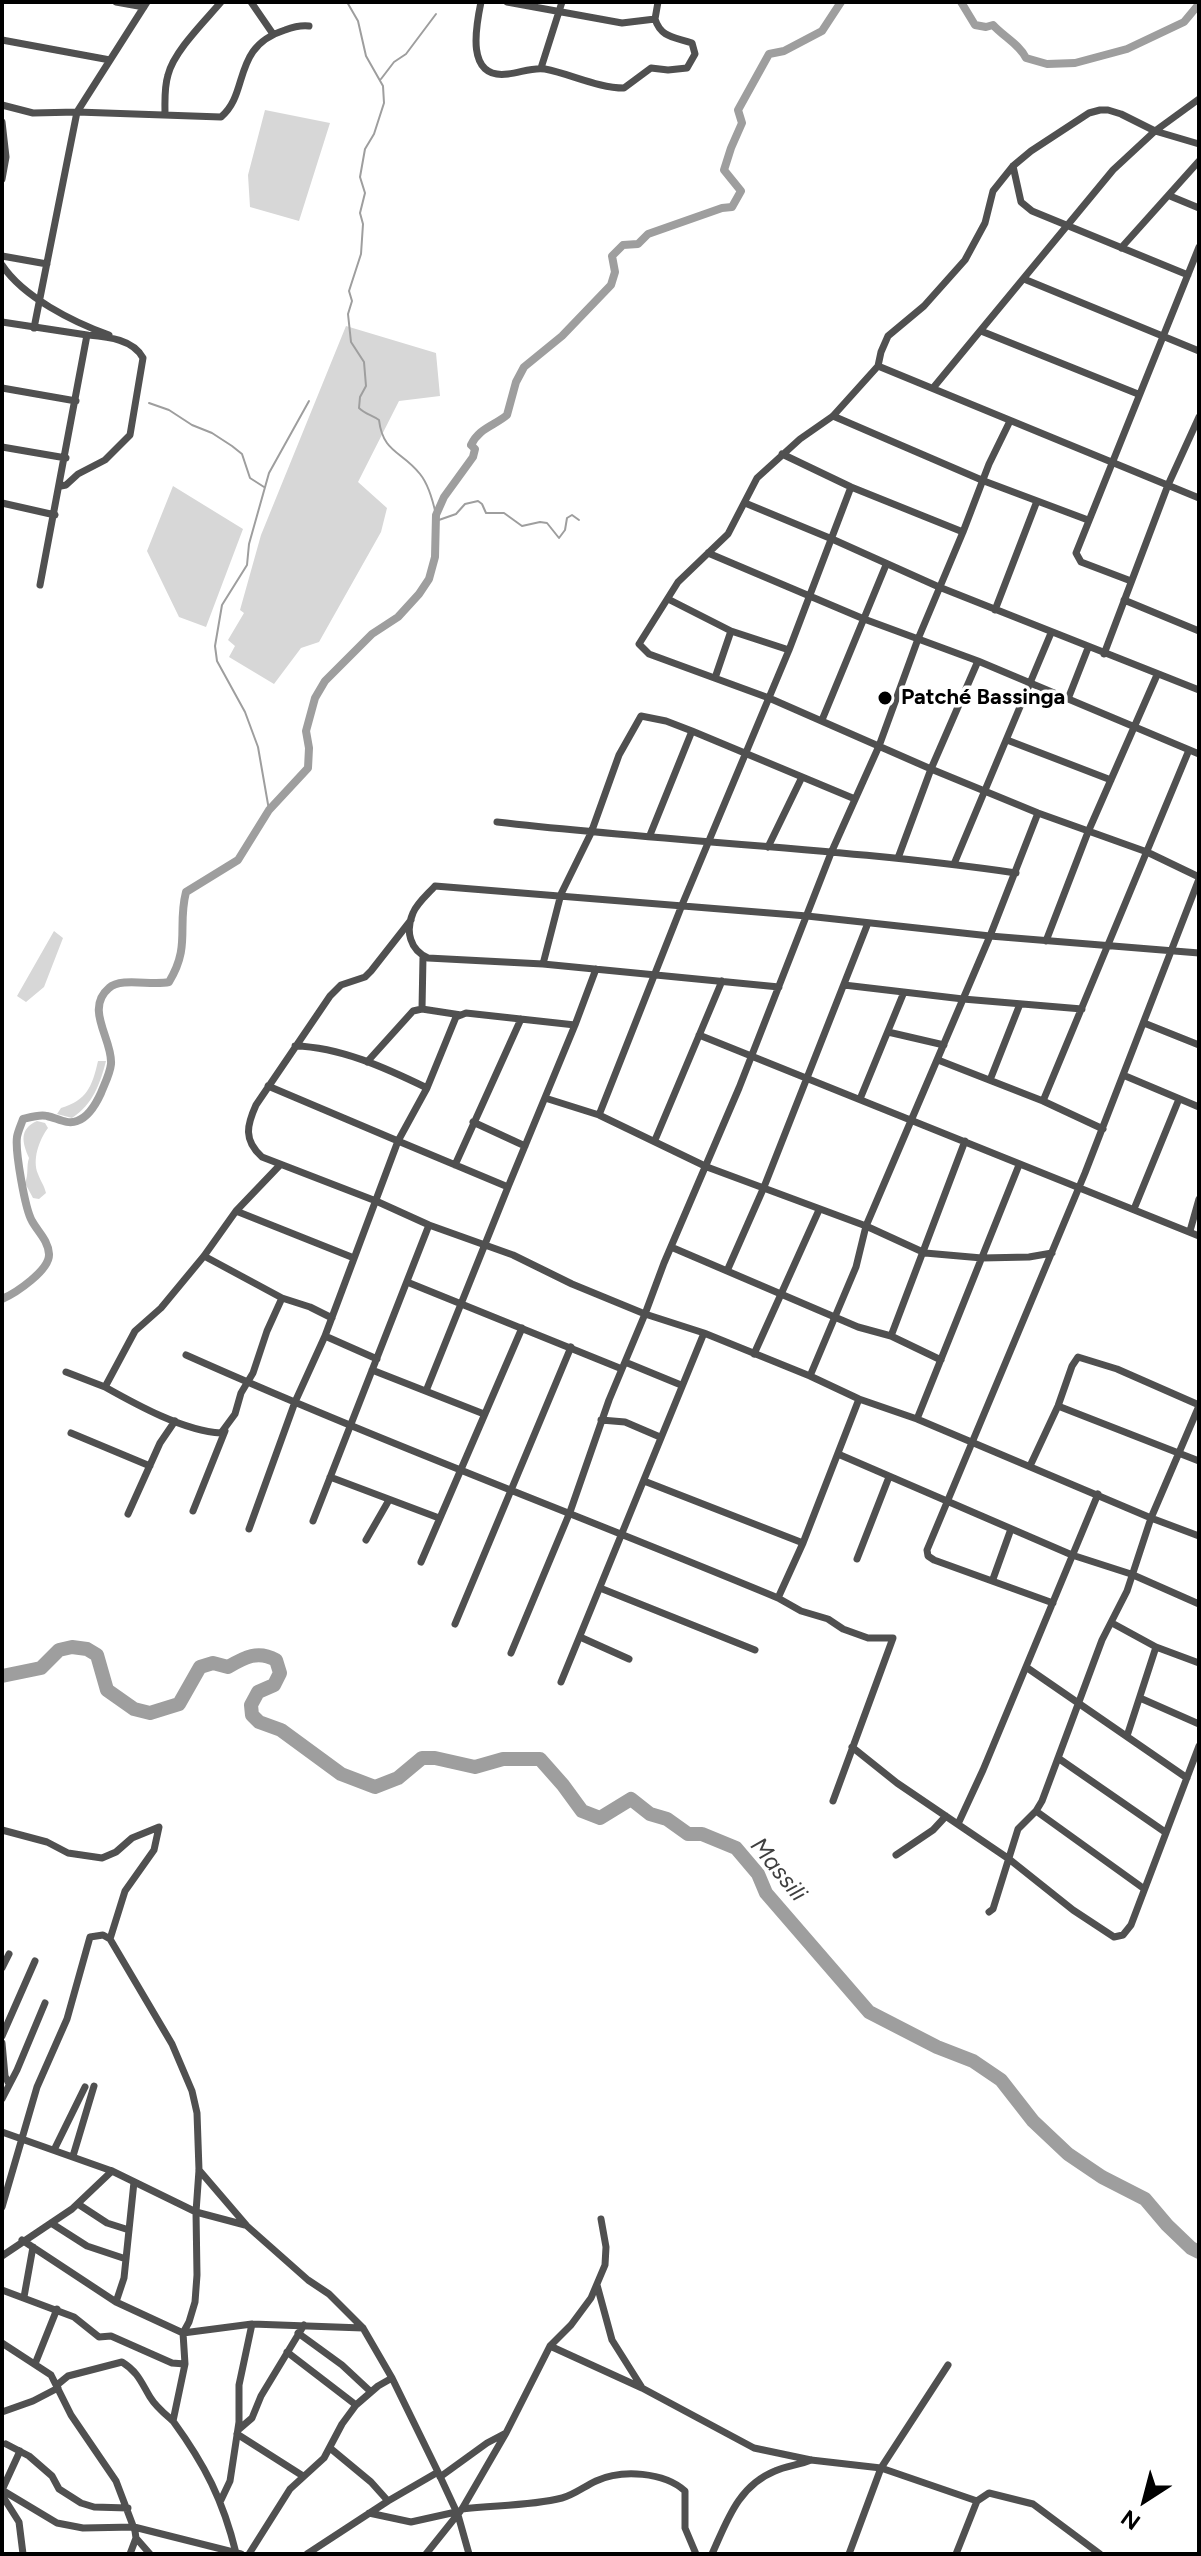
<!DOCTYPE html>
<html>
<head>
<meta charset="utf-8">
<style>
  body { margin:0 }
  #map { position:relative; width:1201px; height:2556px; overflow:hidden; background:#fff; font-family:Figtree,sans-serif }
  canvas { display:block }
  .frame { position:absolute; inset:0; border:4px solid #000; pointer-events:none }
  .north { position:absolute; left:1105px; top:2460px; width:80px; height:80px; -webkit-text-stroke:6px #fff; paint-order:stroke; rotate:216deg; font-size:22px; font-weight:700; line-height:32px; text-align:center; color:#000 }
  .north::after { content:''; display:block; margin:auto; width:28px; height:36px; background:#000; clip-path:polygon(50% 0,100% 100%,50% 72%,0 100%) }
</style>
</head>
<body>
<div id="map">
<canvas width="1201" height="2556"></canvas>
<div class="frame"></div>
<div class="north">N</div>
</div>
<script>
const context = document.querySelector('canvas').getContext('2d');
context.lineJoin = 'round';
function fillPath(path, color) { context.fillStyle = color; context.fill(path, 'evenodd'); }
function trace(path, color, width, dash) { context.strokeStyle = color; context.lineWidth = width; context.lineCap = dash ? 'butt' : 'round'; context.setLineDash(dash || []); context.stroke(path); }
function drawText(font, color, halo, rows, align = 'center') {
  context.font = font + ' Figtree,sans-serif'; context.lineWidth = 7; context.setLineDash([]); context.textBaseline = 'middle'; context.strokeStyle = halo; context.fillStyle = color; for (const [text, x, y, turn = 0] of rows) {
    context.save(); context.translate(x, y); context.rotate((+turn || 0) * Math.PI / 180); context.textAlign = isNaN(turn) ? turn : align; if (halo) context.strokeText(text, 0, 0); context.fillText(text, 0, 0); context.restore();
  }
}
const green = new Path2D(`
  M265,110L330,123L299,221L250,207L248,175Z
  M346,326L436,353L440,396L399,401L358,482L387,508L381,532L319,642L301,648L274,684L229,657L235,646L228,640L244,613L240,610L261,535Z
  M173,486L243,529L206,627L179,617L147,551Z
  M54,931L63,938L44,987L26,1002L17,996Z
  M98,1061H106C100,1084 93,1104 72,1118L57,1114L61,1108C87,1100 92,1087 98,1061Z
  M37,1121L45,1123L48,1128C39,1140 32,1160 38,1174C41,1182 44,1185 46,1193L39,1199L33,1198L25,1183C29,1174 26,1167 29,1158C22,1142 19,1129 37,1121Z`);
const stream = new Path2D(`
  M347,2L358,21L366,56L383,86L384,103L374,134L365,149L360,177L365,193L360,213L363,224L361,254L349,291L352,301L348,314L351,342L364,362L366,386L360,397L359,408C365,414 372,415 379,420C383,453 402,451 420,474C429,485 433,501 436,515
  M381,79L394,62L406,54L436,14
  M149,403L169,410L192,425L212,433L232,446L242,454L250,478L264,487
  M436,521L456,514L465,504L478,501L482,504L486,513H504L522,526L540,522L547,523L559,538L565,530L567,518L572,515L579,520
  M269,810L258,747L245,712L217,661L215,646L222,605L247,565L249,544L269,473L309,401`);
const canal = new Path2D(`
  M961,2L975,25L986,27L993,25C1004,37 1019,44 1026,58L1047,64L1075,63L1127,49L1184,22L1199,4
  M2,1299C16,1293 50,1270 49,1254C48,1240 38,1232 32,1221C25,1209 15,1151 17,1137C18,1131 21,1125 23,1119C31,1117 40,1114 47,1116C57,1118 67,1125 77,1121C89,1117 96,1104 101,1093C104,1085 110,1074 111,1064C113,1040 84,1009 109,988C121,977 152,986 169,982C191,946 177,927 186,892L238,860L269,810L308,768L309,748L306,731L315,698L325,681L372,634L398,617L419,594L429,579L435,557L436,515L444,497L473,457L475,449L471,445C479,428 494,426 507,415L516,382L524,367L562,336L611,285L615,272L612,256L623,245L638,244L648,234L722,208L732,207L741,191L724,170L731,148L742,123L738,110L769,54L784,51L822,31L841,2`);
const river = new Path2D(`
  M2,1676L41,1668L59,1650L72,1647L87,1649L97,1655L107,1690L134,1709L150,1713L179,1704L200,1667L213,1663L228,1667C245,1657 258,1650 276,1660L280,1673L274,1685L258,1692L251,1705L252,1715L259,1722L281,1730L341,1774L375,1787L398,1778L422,1758H435L475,1767L503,1759H540L563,1785L582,1811L600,1818L631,1799L650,1814L667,1819L688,1834H702L736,1848L758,1874L766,1893L869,2012L937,2047L973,2061L1001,2080L1033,2121L1068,2154L1102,2177L1145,2199L1167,2225L1191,2248L1199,2252`);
const street = new Path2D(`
  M116,2L144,7
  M251,2L273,34
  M481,2C476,26 465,80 508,74C520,73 532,67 545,69C571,74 598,88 624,88L651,68L668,70L687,68L695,54L692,43C675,37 661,38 655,19L622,23L507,2
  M655,19L658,2
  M2,40L110,60
  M541,68L562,2
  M2,105L33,113L77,112L221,117C250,93 231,47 285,30C293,27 300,25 309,26
  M165,114C165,101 164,88 168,75C174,51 205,21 221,2
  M2,122L6,157L2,179
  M1199,144L1155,131L1121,114L1108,110H1100L1089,113L1031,151L1013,166L993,191L985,223L965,260L924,306L888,336L881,352L878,366L833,416L800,439L757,478L728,534L678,582L639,644L649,654L769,698L931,769L1038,813L1147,852L1199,877
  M1013,166L1021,202L1032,211L1188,275
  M1170,196L1199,208
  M1121,248L1199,161
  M2,256L47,264
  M2,265C23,297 73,322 109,335
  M1024,279L1199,351
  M2,322L87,335L40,585
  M34,328L77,112L147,2
  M981,331L1138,394
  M878,366L1199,498
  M2,388L76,401
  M933,388L1113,170L1155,131L1199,99
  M833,416L984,481L1088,520
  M2,447L66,458
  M782,454L851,487L963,532
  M61,486L66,485L78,474L105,460L130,435L143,358C133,339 108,337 87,335
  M2,503L55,515
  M745,503L832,539L939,587L1199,690
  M708,553L864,619L978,661L1199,754
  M1131,581L1081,562L1076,553L1199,247
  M668,599L731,631L789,650
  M1124,600L1199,631
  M995,610L1037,501
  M1104,654L1168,485L1199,417
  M715,678L731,631
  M1068,699L1088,648
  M822,720L886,565
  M1007,740L1111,780
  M497,822C670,842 844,848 1016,873
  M650,835L692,731
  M768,847L802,777
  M898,858L931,769L978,661
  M954,864L1051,633
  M411,920L371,971L365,977L341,985L330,996L256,1105C247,1125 243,1140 262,1157L376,1201L429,1225L513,1255L572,1284L645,1314L704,1333L810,1376L859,1399L917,1419L1151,1518L1199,1536
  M1046,941L1088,832L1157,675
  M543,964L561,894L591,833L619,755L641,716L666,721L692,731L855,799
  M844,985L963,999L1082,1009
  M779,987L543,964L428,958C410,950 405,931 413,913C417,903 428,894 435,886L807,916L990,936L1199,953
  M422,1009L423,957
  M1144,1023L1199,1045
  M888,1032L944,1045
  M699,1035L1199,1236
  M295,1046C340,1047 386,1068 427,1088
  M938,1060L1043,1101L1103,1129
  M367,1062L413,1011L422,1009L461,1015
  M1123,1075L1199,1107
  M990,1080L1020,1004
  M268,1086L398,1141L427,1088L456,1017L466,1013L575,1025L596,969
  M545,1098L599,1115L707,1167L866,1226L925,1253L982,1258L1029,1257L1052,1253
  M860,1099L904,992
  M1043,1101L1189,750
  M599,1115L682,905L789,650L851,487
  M473,1122L525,1146
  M655,1140L722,981
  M280,1165L236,1211L204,1256L161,1308L135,1331L105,1387C137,1405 184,1431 221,1433L235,1414L241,1393L253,1373L267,1331L282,1298L310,1307L332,1318
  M455,1165L521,1019
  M508,1187L575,1025
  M1134,1209L1179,1099
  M236,1211L354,1258
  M1190,1231L1199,1199
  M671,1247L858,1327L891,1336
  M204,1256L282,1298
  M727,1271L764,1187L868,923
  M407,1282L622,1369
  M325,1336L377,1359
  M754,1354L819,1210
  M186,1355C381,1442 581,1516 778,1598L801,1611L828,1619L843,1629L868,1638H893L833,1801
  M941,1360L891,1336L965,1141
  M625,1362L681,1385
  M372,1370L484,1414
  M66,1372L105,1387
  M810,1376L856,1267L866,1226L990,936L1038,813
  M1058,1406L1199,1461
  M917,1419L1019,1165
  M601,1420L625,1422L660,1437
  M71,1433L150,1466
  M838,1454L1072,1555L1131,1574L1199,1604
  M1030,1466L1058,1406L1072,1366L1078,1357L1117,1369L1199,1405
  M330,1477L439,1518
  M644,1481L803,1543
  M193,1511L225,1431
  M128,1514L160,1443L175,1421
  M313,1521L429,1225
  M249,1529L295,1402L325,1336L398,1141L508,1187L426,1391
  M366,1540L389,1500
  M857,1559L889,1477
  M421,1562L522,1328
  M993,1579L1011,1529
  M600,1588L755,1650
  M778,1598L803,1543L859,1399
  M1053,1603L934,1560L928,1556L927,1550L1085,1173L1199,879
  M1112,1623L1156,1647L1127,1736
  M455,1624L571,1347
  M580,1637L629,1659
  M1156,1647L1199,1663
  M511,1653L570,1512L609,1400L645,1314L664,1263L739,1088L831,853L879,746L918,639L963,532L989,464L1010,421
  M1026,1667L1187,1778
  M561,1682L704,1333
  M1140,1698L1199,1724
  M852,1747L897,1783L1009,1859L1073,1910L1114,1937L1123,1935L1131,1925L1199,1746
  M1058,1758L1165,1832
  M1036,1811L1143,1888
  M958,1824L983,1770L1098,1494
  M2,1830L47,1842L68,1853L102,1858L116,1852L132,1838L159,1827L154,1850L125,1891L110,1939
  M896,1855L933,1830L946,1816
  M989,1912L993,1909L1018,1829L1036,1811L1042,1801L1102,1640L1127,1591L1151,1518L1199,1406
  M2,1968L9,1954
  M2,2036L35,1961
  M2,2043L5,2076L9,2084
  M2,2099L17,2070L45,2003
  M2,2132L112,2171L196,2212L245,2225
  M54,2150L85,2087
  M73,2156L94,2086
  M199,2170L247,2226L308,2280L329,2294L363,2328L392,2378L438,2472L458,2515L469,2554
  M78,2204L107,2223L129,2230
  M2,2207L37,2087L67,2019L90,1937L103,1935L110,1939L172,2044L192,2091L197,2113L199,2170L196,2212L197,2275L195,2302L189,2322L183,2333L185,2364L173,2421C205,2465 223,2500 236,2553
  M51,2223L87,2246L126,2259
  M22,2240L116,2302L183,2333L252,2324L363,2328
  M2,2256L72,2209L112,2171
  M597,2285L612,2340L641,2386
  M2,2290L74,2317L99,2337L111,2336L172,2363L185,2364
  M24,2297L33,2247
  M116,2302L124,2278L134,2182
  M298,2333L342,2365L371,2392
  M2,2343L51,2375L71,2415L116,2481L135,2531L136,2538L130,2554
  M550,2346L642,2388L754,2448L811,2460L881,2468L977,2501L956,2554
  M287,2352L356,2405
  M35,2364L57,2309
  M57,2385L68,2376L122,2362C138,2372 141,2382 150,2397C156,2407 165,2414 173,2421
  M2,2412L33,2401L58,2388
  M238,2430L252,2418L261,2396L304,2325
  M237,2434L303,2476
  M6,2444L29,2456L52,2476L59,2489L81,2503L94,2507L128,2508
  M330,2448L371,2482L388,2501
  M440,2477L487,2443L504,2434
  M2,2490L57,2523L83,2528L134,2527L241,2554
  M2,2490L20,2451
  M2,2495L19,2522L23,2554
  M221,2500L230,2481L239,2422V2385L252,2324
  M977,2501L989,2493L1033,2504L1100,2554
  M462,2509C495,2505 530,2506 562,2498C574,2495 585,2486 596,2481C622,2469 664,2472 685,2491V2528L696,2554
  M369,2513L411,2522L456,2512
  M136,2538L150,2554
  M249,2554L290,2489L324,2458L342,2424L356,2405L378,2386L392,2378
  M307,2554L388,2501L438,2472
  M426,2554L462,2509L506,2433L550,2346L571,2325L591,2298L605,2265L606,2247L601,2219
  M712,2554C727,2521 738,2486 775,2471C786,2466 799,2465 811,2460
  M849,2554L881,2468L948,2365`);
const markers = [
  [885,698,8,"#000"]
];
const poiNames = [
  ["Patché Bassinga",901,698]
];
const waterNames = [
  ["Massili",778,1870,51]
];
fillPath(green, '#d7d7d7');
trace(stream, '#9e9e9e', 2);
trace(canal, '#9e9e9e', 8);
trace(river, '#9e9e9e', 14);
trace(street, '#505050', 7);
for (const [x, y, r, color] of markers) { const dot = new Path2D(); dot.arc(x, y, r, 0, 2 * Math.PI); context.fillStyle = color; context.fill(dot); trace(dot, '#fff', 3); }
drawText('bold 22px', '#000', '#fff', poiNames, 'left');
drawText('italic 24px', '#3f3f3f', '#fff', waterNames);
</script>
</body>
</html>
